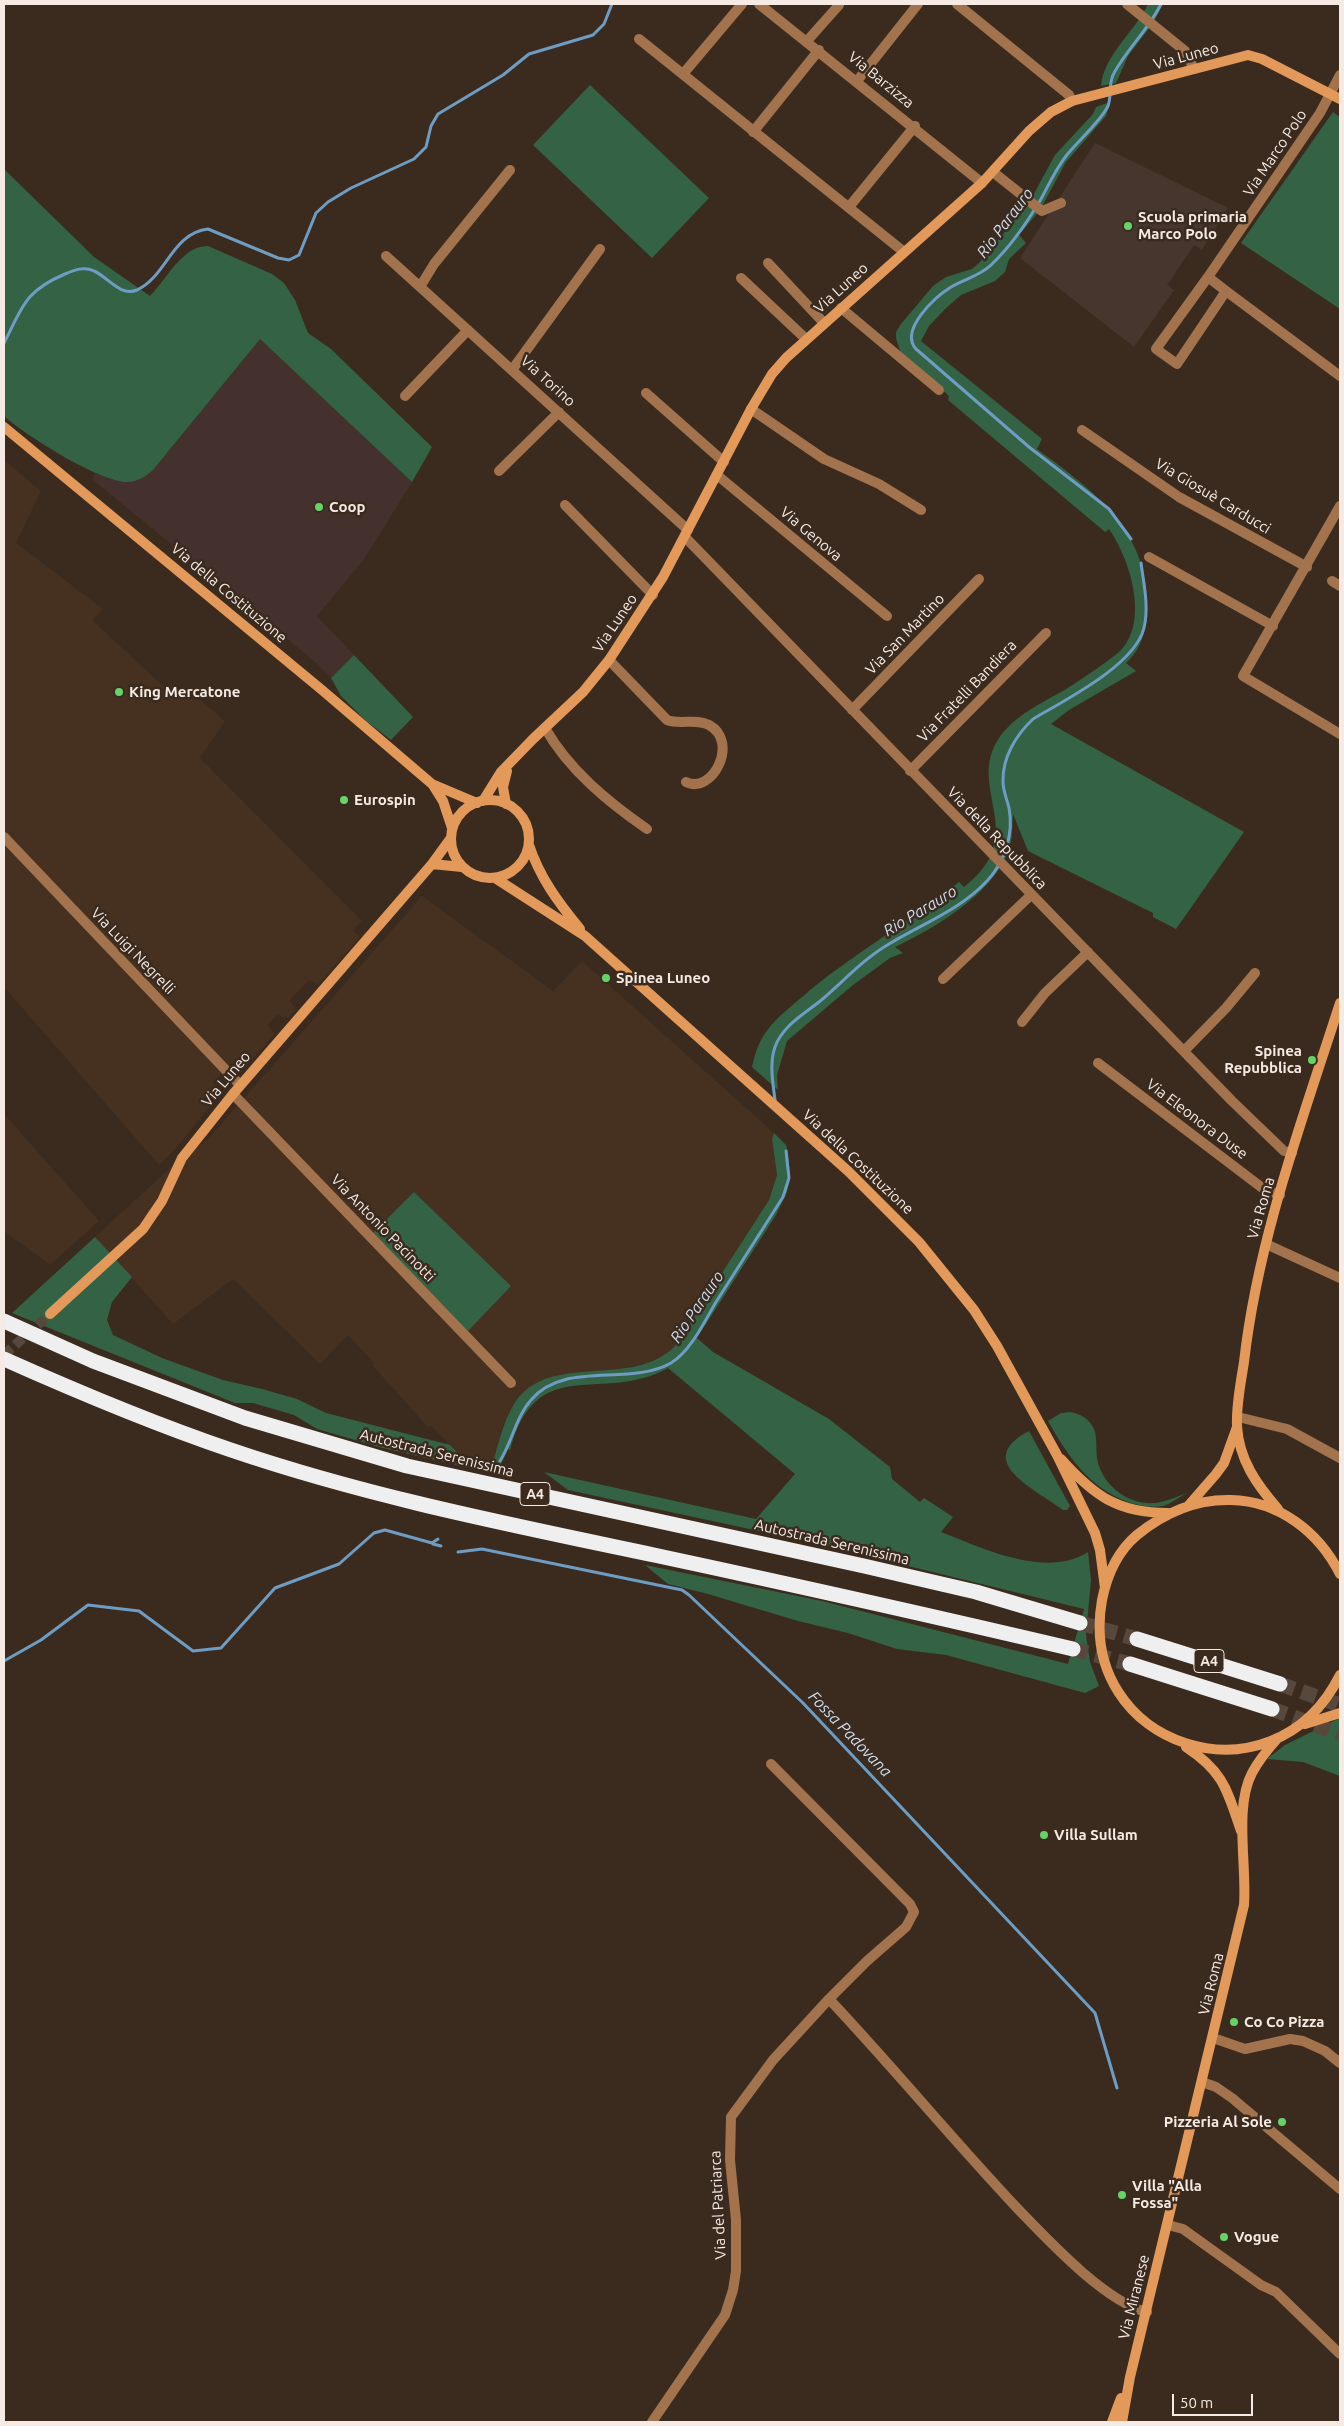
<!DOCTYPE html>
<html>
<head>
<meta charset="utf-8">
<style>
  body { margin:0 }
  #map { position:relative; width:1344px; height:2426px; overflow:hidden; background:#3b2b1f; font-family:Ubuntu,sans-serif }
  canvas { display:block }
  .frame { position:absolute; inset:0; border:5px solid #f6ebe4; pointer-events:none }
  .scale { position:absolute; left:1172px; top:2394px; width:81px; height:22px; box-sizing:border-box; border:2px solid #f6ebe4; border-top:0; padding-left:6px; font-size:15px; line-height:18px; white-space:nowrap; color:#f6ebe4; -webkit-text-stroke:4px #3b2b1f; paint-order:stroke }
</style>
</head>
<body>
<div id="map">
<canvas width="1344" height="2426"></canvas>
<div class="frame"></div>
<div class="scale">50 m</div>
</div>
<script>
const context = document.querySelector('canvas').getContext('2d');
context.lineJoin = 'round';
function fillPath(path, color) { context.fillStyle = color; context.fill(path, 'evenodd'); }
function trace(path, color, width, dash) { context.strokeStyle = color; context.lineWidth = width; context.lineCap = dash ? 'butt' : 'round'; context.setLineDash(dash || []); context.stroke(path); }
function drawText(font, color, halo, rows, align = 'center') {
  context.font = font + ' Ubuntu,sans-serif'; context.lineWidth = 5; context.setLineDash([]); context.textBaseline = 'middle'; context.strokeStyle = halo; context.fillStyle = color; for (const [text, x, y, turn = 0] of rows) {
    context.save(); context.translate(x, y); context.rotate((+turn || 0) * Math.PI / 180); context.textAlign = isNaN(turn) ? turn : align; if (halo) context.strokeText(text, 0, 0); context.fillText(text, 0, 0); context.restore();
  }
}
const commercial = new Path2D(`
  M260,339L412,482L364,559L317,616L354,655L331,678L314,661L93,480L94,473L114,480L153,470Z`);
const built = new Path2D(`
  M4,460L41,491L16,543L103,609L92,620L163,686L188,689L225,721L200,758L362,921L353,930L360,937L318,985L309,980L290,1000L296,1010L288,1018L277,1015L268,1025L275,1034L250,1062L238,1065L230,1064L213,1082L220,1094L175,1149L159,1165L4,987Z
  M422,896L553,991L582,961L774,1133L772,1139L777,1175L769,1200L675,1346L665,1355L648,1363L612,1370L560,1375L529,1389L519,1398L503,1425L490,1473L474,1469L431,1426L428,1427L373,1366L374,1363L348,1335L320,1364L233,1279L173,1324L95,1237L180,1159L208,1139Z
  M4,1114L99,1221L50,1265L4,1231Z`);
const education = new Path2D(`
  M1095,143L1228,208L1202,250L1194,245L1167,285L1174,290L1134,347L1020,258Z`);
const green = new Path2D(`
  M1148,4H1163L1153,23L1128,56L1116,83L1101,86C1104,54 1135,32 1148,4Z
  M590,85L709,198L652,258L533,145Z
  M1110,102L1106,116L1066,162L1040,210L1019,235L1026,243L1009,259L1005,272L995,281L961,295L945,309L929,326L921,341L1042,439L1037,449C1095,492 1150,531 1147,612C1146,631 1141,650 1126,663L1136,671L1069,710L1051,724L1244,832L1176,929L1153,917V913L1028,851L1013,814C1012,827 1013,839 1008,852C991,895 935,928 895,947L903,953L890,958L853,985L787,1041L777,1075L778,1090L752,1067C755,1054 758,1043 766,1032C777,1016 796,1003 810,990C858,951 911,921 959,882L964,887C1030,836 969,792 996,743C1013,713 1047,702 1074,684C1089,674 1104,664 1118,653C1151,624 1130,559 1109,529L1105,532L948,400L949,396L900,351L896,338V332L901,324L933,286L946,277L972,269L979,263L1029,203L1055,155L1093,114L1096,107Z
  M1333,112L1340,117V309L1241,243Z
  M4,169L94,257L150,296C166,280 183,245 208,246L272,274L284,283L295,300L308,333L331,349L432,447L412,482L260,339L153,470C146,476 139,481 129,482C102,484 25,435 4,416Z
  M354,655L413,717L391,740L365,720L341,696L331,678Z
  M774,1133L786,1145L788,1152L790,1176L787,1192L776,1215L697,1338L713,1352L829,1419L890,1467L892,1479L920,1502L924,1498L953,1517L941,1532C982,1548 1046,1579 1088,1552L1091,1580L1086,1635L1090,1662L1099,1686L1085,1693L946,1655L897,1649L848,1633L798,1621L708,1594L668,1584L645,1565L822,1601L1068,1664L1084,1609L810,1542L568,1490L544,1472L756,1519L795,1474L668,1368C602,1405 537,1351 510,1450L508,1449L496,1475L490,1473C497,1450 501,1426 514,1404C548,1350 632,1390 675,1346L769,1200L777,1175L772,1139Z
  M414,1192L511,1286L468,1331L373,1233Z
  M95,1237L132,1277L112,1302L107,1320L113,1335L162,1358L223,1380L262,1389L297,1399L326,1413L450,1445L474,1469L383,1448L317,1429L294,1415L253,1403H235L12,1313Z
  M1070,1412C1080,1414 1089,1418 1094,1429C1098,1439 1095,1452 1098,1463C1105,1487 1129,1505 1154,1503C1165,1502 1176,1497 1187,1493C1179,1497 1171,1504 1163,1506C1151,1508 1140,1506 1128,1502C1088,1487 1068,1456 1048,1421L1061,1413Z
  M1029,1431L1070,1506L1067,1510H1063C1037,1490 971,1461 1029,1431Z
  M1340,1718V1776L1303,1762L1267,1759L1285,1745Z`);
const stream = new Path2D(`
  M4,343C23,306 25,291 65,274C74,270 84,266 94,271C108,277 120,297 137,290C166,277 172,233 208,229L278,258L289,260L299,255L316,213L328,202L351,188L414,159L426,147L431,126L438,114L503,75L529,54L593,35L604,24L612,4
  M1131,539L1109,509L1029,447L916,349C899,330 935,297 951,287C964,279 980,276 991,265C1010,247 1028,221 1041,199C1049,184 1056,169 1066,156C1077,142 1101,121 1108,106C1112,96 1108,83 1114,73C1127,49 1149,29 1161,4
  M775,1100C773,1083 769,1064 775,1047C782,1027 802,1015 819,1002C842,983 863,959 889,944C922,924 960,910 987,881C1005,862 1014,833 1009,808C1007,799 1003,791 1003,782C1002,758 1016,735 1033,719C1065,700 1135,665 1144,628C1149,607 1144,585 1141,563
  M500,1461C512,1442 516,1417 531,1400C564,1360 629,1387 671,1363C691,1351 704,1322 716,1302C738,1267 761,1232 783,1197L789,1178L786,1151
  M433,1544L441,1546
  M458,1552L482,1549L682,1590L689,1595L803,1703L1095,2013L1117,2088
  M4,1661L41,1640L88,1605L139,1611L193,1651L221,1648L275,1588L339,1564L374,1533L385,1530L432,1543L438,1539`);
const secondaryTunnel = new Path2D(`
  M4,1355L50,1314`);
const highwayTunnel = new Path2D(`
  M1080,1623L1137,1639
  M1073,1649L1130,1664
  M1280,1684L1340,1705
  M1272,1709L1340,1734`);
const street = new Path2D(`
  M759,4L982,183
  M957,4L1069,95L1072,101
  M1127,4L1185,51L1194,69
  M639,39L904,252
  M807,41L839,5
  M683,74L742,4
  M1340,75L1320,113L1208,277L1156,349L1177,364L1226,291L1340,376
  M857,81L918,4
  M753,132L819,50
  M993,172L1042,211L1061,203
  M849,207L915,126
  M386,256L688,530
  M768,263L824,323
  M1208,277L1226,291
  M741,278L806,339
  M420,287L434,264L510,170
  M841,308L939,390
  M512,370L600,249
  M646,393L724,462
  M405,396L468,330
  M751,409L824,459L879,484L921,510
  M1082,430L1179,497L1307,567
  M499,471L559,412
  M717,475L887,616
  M565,505L653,595
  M1340,506L1243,676L1340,734
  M685,537L1232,1101L1284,1151L1292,1153
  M1149,557L1273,626
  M1332,581L1340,586
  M609,660L667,720C680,725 696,718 709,725C740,742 712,795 686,782
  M852,710L979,579
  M545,728C569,770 608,802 647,829
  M910,771L1046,633
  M4,837L240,1085
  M943,979L1031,895
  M1022,1022L1045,993L1088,952
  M1184,1051L1226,1008L1255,973
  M1098,1063L1265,1190L1280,1195
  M233,1094L511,1383
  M1266,1244L1340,1278
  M1238,1417L1287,1429L1340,1458
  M829,1999C893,2067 953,2140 1017,2208C1047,2239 1105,2302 1147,2312
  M1213,2038L1245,2049L1290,2039L1303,2041L1325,2051L1340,2063
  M1202,2082L1216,2087L1232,2098L1340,2189
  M1168,2225L1183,2229L1261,2285L1276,2292L1340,2354
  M652,2422L725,2315L733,2290L736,2271V2220L730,2160L731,2117L773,2060L829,1999L867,1961L906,1927L914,1912L910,1904L771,1764`);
const secondary = new Path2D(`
  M4,427L322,690L432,784L477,803
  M433,785L443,801L452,828
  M451 839a39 39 0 1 1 78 0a39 39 0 1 1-78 0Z
  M483,801L501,772L533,739L583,692L609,660L663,577L751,409L772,374L786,358L982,183L1029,131L1051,112L1072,101L1248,55L1262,59L1340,99
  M506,804L503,787L507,771
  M529,845C540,878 558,902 580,929
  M432,864L462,867
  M495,878L585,936L848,1171L919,1242L974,1310L997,1346L1057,1455L1095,1533L1100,1550L1105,1588
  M50,1314L143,1229L162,1201L182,1158L233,1094L432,864L451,838
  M1061,1459C1094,1496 1118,1513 1168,1513
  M1189,1505L1216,1474L1224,1463L1237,1427
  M1278,1509C1257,1485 1239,1460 1237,1426C1236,1405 1241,1382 1244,1362C1258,1239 1302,1121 1340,1003
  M1340,1574C1319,1532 1279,1501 1231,1500C1195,1499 1164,1513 1137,1535C1118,1551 1107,1575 1102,1600C1076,1746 1272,1811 1340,1675
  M1305,1724L1340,1713
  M1186,1747C1224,1772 1227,1790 1241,1831
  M1112,2422L1121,2398
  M1122,2422L1130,2377L1244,1905C1247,1866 1234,1807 1252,1773C1259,1760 1268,1749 1277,1739`);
const highway = new Path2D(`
  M4,1321L93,1361L245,1418L407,1466L864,1566L976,1592L1080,1623
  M4,1359C78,1392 154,1424 231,1450C369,1497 512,1525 654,1555C794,1585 933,1616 1073,1649
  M1137,1639L1280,1684
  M1130,1664L1272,1709`);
const markers = [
  [1128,226,5,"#64d468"],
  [319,507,5,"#64d468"],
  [119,692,5,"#64d468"],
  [344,800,5,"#64d468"],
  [606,978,5,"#64d468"],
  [1312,1060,5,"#64d468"],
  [1044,1835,5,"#64d468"],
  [1234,2022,5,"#64d468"],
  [1282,2122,5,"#64d468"],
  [1122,2195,5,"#64d468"],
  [1224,2237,5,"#64d468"]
];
const shields = [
  [535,1494,30],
  [1209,1661,30]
];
const shieldNames = [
  ["A4",535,1494],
  ["A4",1209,1661]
];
const streetNames = [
  ["Via Luneo",1186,56,-15],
  ["Via Barzizza",881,80,39],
  ["Via Marco Polo",1275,153,-56],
  ["Via Luneo",841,288,-42],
  ["Via Torino",548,381,42],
  ["Via Giosuè Carducci",1213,496,31],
  ["Via Genova",811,534,40],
  ["Via della Costituzione",229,593,40],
  ["Via Luneo",615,623,-56],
  ["Via San Martino",905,634,-46],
  ["Via Fratelli Bandiera",967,691,-46],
  ["Via della Repubblica",997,838,46],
  ["Via Luigi Negrelli",133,951,46],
  ["Via Luneo",226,1079,-50],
  ["Via Eleonora Duse",1197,1119,37],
  ["Via della Costituzione",858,1162,43],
  ["Via Roma",1261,1208,-74],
  ["Via Antonio Pacinotti",383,1228,46],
  ["Autostrada Serenissima",437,1453,14],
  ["Autostrada Serenissima",832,1542,13],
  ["Via Roma",1211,1984,-76],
  ["Via del Patriarca",718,2205,-93],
  ["Via Miranese",1134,2297,-76]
];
const poiNames = [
  ["Scuola primaria",1138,217],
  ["Marco Polo",1138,234],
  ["Coop",329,507],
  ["King Mercatone",129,692],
  ["Eurospin",354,800],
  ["Spinea Luneo",616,978],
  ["Spinea",1302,1051,"right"],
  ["Repubblica",1302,1068,"right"],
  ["Villa Sullam",1054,1835],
  ["Co Co Pizza",1244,2022],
  ["Pizzeria Al Sole",1272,2122,"right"],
  ["Villa \"Alla",1132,2186],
  ["Fossa\"",1132,2203],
  ["Vogue",1234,2237]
];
const waterNames = [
  ["Rio Parauro",1005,223,-53],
  ["Rio Parauro",920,911,-31],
  ["Rio Parauro",697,1307,-56],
  ["Fossa Padovana",850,1734,46]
];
fillPath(commercial, '#44312d');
fillPath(built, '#463020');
fillPath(education, '#47362d');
fillPath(green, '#336344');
trace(stream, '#6e9dc4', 3);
trace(secondaryTunnel, '#57483d', 10, [10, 5]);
trace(highwayTunnel, '#57483d', 15, [15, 8]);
trace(street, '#a2734d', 10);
trace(secondary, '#e3995a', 10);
trace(highway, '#efefef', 15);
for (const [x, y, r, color] of markers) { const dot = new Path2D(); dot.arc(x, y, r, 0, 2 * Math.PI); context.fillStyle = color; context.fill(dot); trace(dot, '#3b2b1f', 2); }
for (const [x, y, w] of shields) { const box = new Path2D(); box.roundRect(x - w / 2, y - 11.5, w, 23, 4); context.fillStyle = '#3b2b1f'; context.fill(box); trace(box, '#f6ebe4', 1); }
drawText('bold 14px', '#f6ebe4', null, shieldNames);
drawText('15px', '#f6ebe4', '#3b2b1f', streetNames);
drawText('bold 15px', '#f6ebe4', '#3b2b1f', poiNames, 'left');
drawText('italic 16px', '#cde', '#3b2b1f', waterNames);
</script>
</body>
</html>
